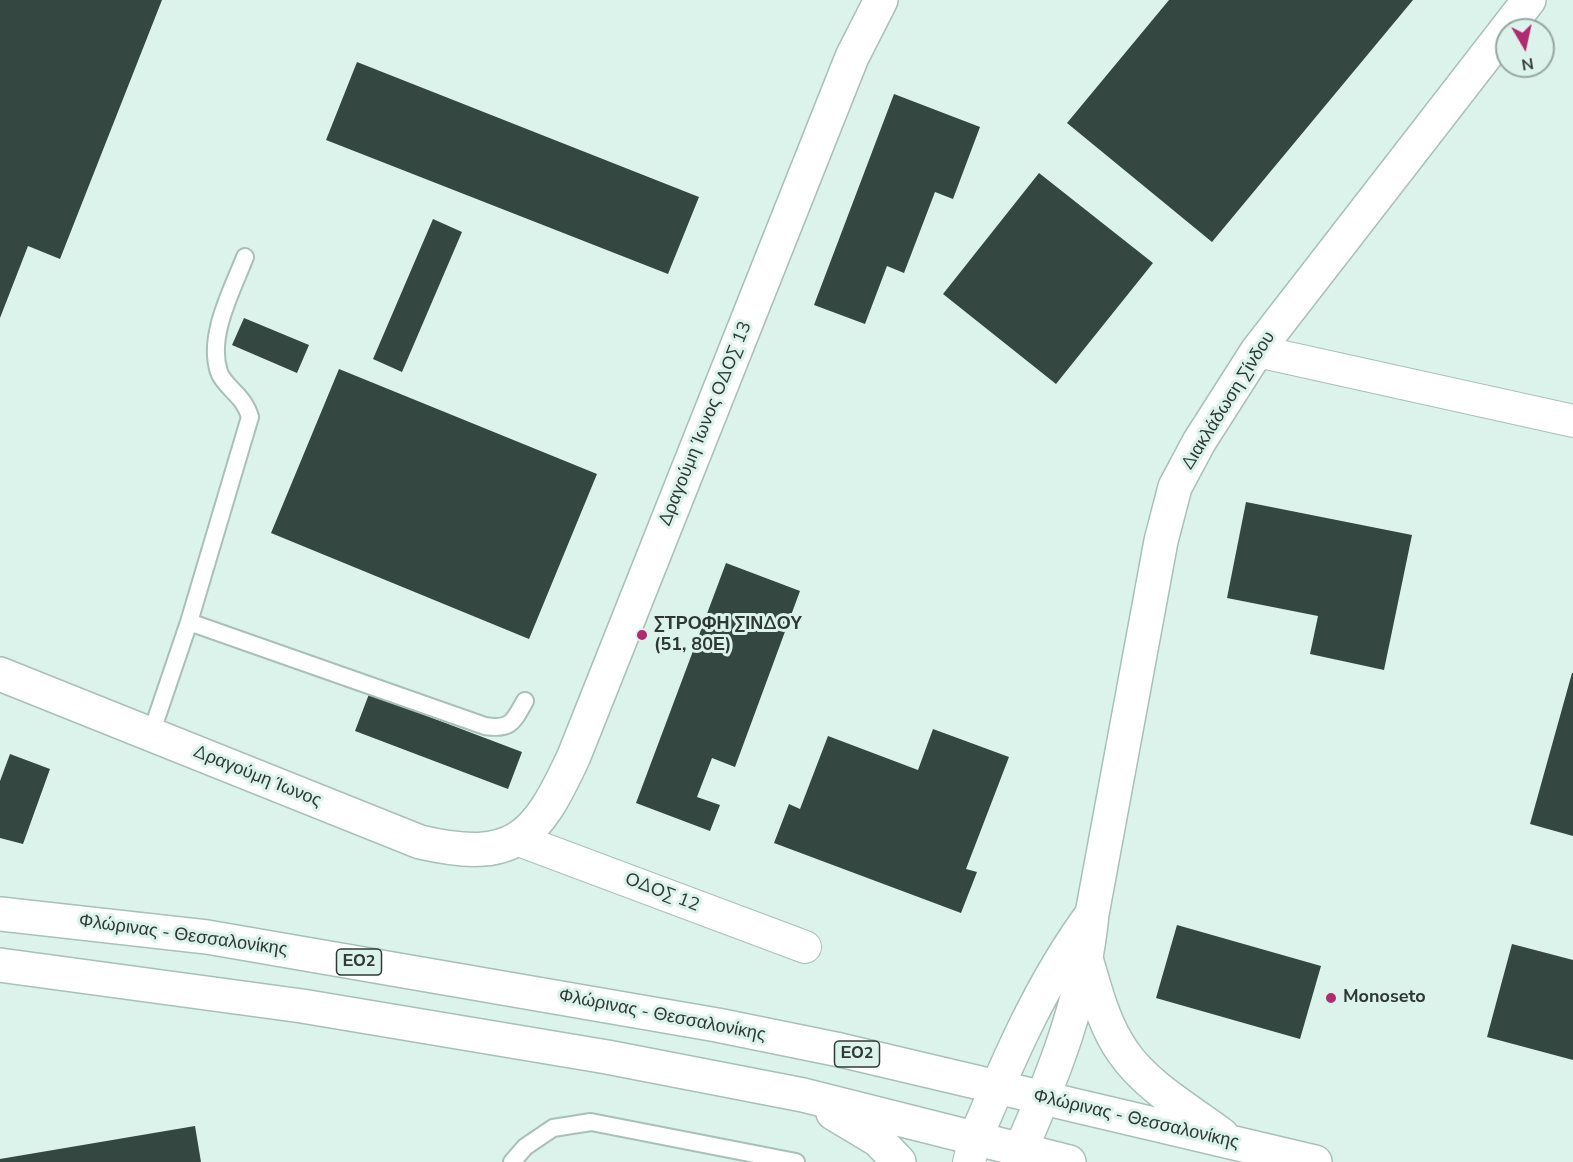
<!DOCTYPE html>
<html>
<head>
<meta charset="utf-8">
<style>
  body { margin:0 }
  #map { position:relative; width:1573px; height:1162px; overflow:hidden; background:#dbf3eb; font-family:"Nunito Sans",sans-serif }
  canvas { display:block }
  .north { position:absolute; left:1495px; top:18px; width:60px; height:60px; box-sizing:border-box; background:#dbf3eb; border:2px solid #96a8a2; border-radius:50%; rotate:171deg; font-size:16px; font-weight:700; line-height:24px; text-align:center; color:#2f3835 }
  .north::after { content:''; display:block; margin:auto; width:21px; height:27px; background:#af2b72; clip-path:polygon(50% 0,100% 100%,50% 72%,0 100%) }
</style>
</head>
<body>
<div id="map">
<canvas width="1573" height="1162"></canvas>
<div class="north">N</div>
</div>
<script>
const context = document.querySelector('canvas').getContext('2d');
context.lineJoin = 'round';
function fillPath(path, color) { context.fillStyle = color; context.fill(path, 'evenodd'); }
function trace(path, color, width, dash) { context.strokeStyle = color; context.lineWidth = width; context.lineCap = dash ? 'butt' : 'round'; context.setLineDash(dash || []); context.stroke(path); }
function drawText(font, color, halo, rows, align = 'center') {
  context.font = font + ' "Nunito Sans",sans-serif'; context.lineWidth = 6; context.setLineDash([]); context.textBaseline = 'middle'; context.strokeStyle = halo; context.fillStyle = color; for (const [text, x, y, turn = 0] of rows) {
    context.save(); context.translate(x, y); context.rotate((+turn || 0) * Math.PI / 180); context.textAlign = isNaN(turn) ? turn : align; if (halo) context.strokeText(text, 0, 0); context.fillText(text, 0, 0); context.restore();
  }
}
const building = new Path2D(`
  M0,0H162L60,259L28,246L0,318Z
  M1169,0H1413L1212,242L1067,123Z
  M357,62L699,197L668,274L326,140Z
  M894,94L980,127L953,199L935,192L904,273L887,266L865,324L814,305Z
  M1039,173L1153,263L1056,384L943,294Z
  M433,219L462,232L402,372L373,359Z
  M244,318L309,345L297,373L232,345Z
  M339,369L597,474L529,639L271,533Z
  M1246,502L1412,535L1384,670L1310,654L1318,616L1227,598Z
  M726,563L800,591L735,767L712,758L697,797L720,805L710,831L636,803Z
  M1572,673H1573V836L1530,824Z
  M369,694L522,752L508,789L355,731Z
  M933,729L1009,757L966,869L977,872L961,913L774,843L789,804L800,809L828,736L918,770Z
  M10,754L50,769L23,844L0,838V781Z
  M1177,925L1321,966L1300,1039L1156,998Z
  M1512,944L1573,960V1060L1487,1037Z
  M195,1126L201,1162H0V1159Z`);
const lane = new Path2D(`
  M189,622L250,417C244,395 224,387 219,372C207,336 232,291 245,257
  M151,734L189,622L485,726C511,730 513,722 525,701
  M512,1162L525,1147L553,1128L591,1122L796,1162`);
const street = new Path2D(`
  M1257,351L1573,421
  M519,840L805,947
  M969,1162L975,1139`);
const secondary = new Path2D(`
  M0,674L420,842C515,864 536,838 574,756L852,57L881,0
  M975,1139C1008,1061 1041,983 1092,914
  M1020,1151C1054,1074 1084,999 1092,914L1161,541L1175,487L1199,442L1257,351L1529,0`);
const primary = new Path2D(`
  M0,914L207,937L717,1025L840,1050L1315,1162
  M1087,962C1096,992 1104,1025 1123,1052C1147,1087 1189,1110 1222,1135
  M0,965L302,1006L607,1057L803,1095L1069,1162
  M833,1113L878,1140L899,1162`);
const markers = [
  [642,635,6,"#af2b72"],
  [1331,998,6,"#af2b72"]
];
const shields = [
  [359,962,45],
  [857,1054,45]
];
const shieldNames = [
  ["ΕΟ2",359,962],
  ["ΕΟ2",857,1054]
];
const streetNames = [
  ["Διακλάδωση Σίνδου",1229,401,-58],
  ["Δραγούμη Ίωνος ΟΔΟΣ 13",706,424,-68],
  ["Δραγούμη Ίωνος",257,777,22],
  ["ΟΔΟΣ 12",662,893,21],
  ["Φλώρινας - Θεσσαλονίκης",183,936,8],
  ["Φλώρινας - Θεσσαλονίκης",662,1016,11],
  ["Φλώρινας - Θεσσαλονίκης",1136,1120,13]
];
const poiNames = [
  ["ΣΤΡΟΦΗ ΣΙΝΔΟΥ",654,625],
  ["(51, 80Ε)",654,646],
  ["Monoseto",1343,998]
];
fillPath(building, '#344841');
trace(lane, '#a9c0b7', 20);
trace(street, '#a9c0b7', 34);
trace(secondary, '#a9c0b7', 36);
trace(primary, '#a9c0b7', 36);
trace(lane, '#fff', 16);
trace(street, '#fff', 32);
trace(secondary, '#fff', 33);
trace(primary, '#fff', 33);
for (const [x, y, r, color] of markers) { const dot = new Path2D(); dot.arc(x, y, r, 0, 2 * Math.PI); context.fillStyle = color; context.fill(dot); trace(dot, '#dbf3eb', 2); }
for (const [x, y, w] of shields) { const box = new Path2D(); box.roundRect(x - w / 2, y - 13, w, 26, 4.5); context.fillStyle = '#dbf3eb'; context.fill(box); trace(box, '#2f3835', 1.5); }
drawText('bold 16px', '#2f3835', null, shieldNames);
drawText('18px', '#2f3835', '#dbf3eb', streetNames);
drawText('bold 18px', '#2f3835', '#dbf3eb', poiNames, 'left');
</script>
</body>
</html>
